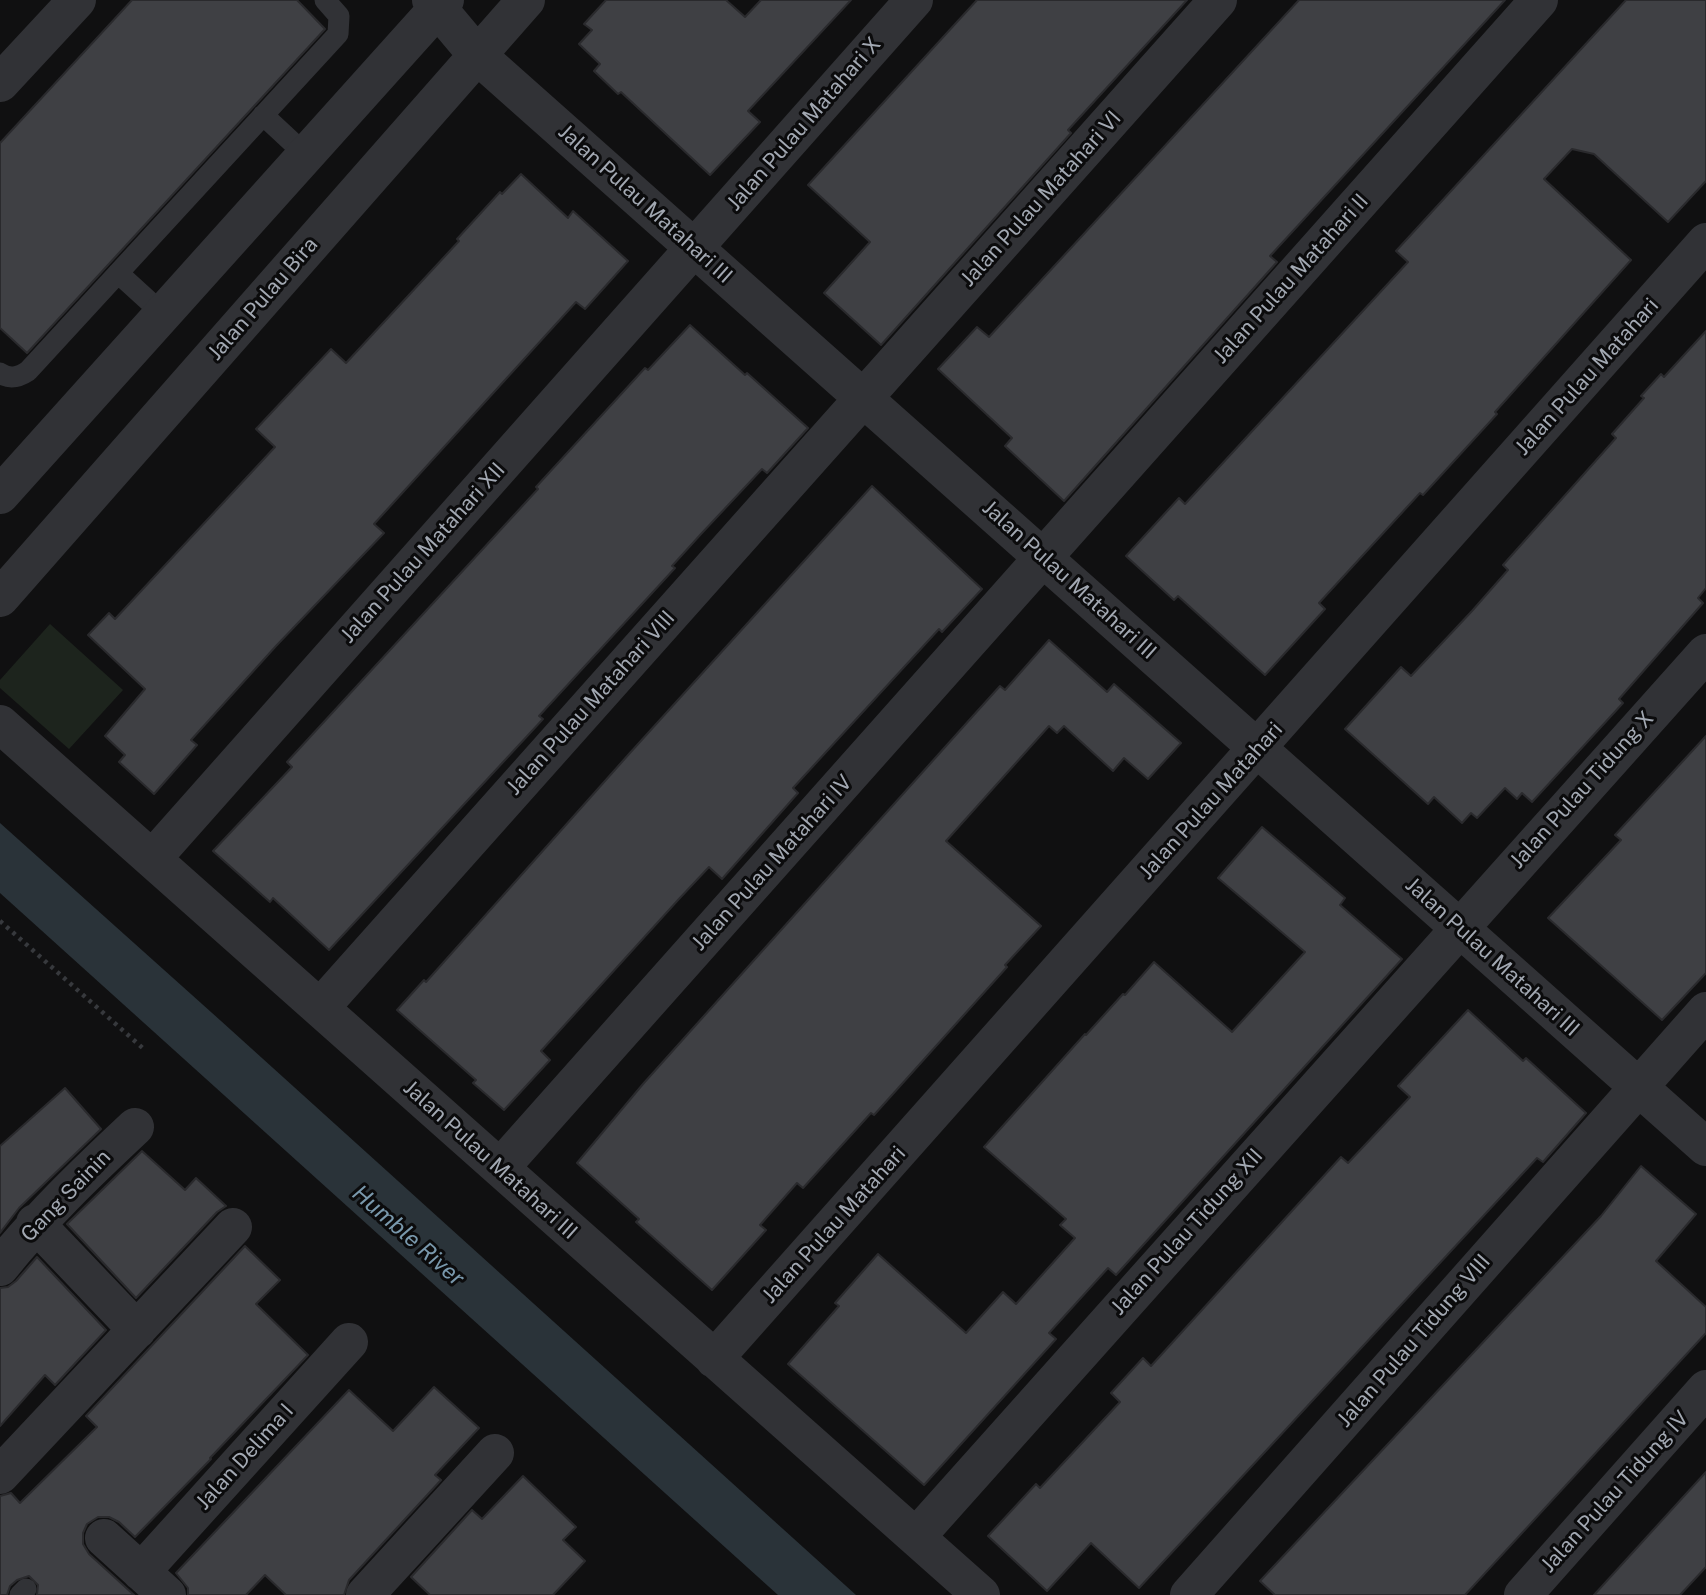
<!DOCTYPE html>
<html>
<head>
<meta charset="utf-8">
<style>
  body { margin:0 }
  canvas { display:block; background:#101011 }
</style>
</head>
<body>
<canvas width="1706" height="1595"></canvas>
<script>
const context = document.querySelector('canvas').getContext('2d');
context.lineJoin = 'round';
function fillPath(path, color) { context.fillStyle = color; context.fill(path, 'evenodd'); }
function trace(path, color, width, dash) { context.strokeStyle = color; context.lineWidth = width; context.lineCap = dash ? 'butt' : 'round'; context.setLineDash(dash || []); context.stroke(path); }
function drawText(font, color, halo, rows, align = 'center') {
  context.font = font + ' "Public Sans",sans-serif'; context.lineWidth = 6; context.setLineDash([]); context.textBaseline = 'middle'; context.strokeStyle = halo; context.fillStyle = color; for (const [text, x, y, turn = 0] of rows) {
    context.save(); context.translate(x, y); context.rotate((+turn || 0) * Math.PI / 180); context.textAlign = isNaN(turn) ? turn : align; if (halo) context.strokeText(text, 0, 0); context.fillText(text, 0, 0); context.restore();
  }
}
const green = new Path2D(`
  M50,624L123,690L69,749L0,688V680Z`);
const water = new Path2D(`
  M0,823L221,1021L856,1595H778L0,893Z`);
const building = new Path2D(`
  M132,0H297L325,29L27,353L0,328V143Z
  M606,0H726L745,17L761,0H851L748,111L760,122L710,175L621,92L618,94L594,71L600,64L579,44L592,30L584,24Z
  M977,0H1187L1068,130L1071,133L881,345L824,293L870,242L808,185Z
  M1299,0H1505L1270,256L1277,262L1064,501L1005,446L1012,438L938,369L977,327L989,337Z
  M1626,0H1706V181L1668,222L1594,154L1572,149L1544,179L1631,260L1495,412L1497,414L1423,495L1420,493L1319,603L1325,609L1265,675L1178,596L1174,600L1126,556L1179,498L1185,504L1408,262L1396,251Z
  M521,174L568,218L573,211L628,261L585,309L576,302L374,524L384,533L276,646L191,740L197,745L154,794L119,762L125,755L105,736L145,689L88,635L109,613L115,619L275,447L256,429L331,349L346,363L459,241L457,239L500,192L502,194Z
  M690,325L745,375L747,373L808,428L767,473L762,469L701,534L672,566L675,568L539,716L543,719L329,950L273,898L270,902L213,851L292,767L287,762L538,489L536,487L645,368L648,370Z
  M1706,331V588L1698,598L1703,603L1619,699L1623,703L1532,802L1522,793L1517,799L1505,788L1477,818L1471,813L1462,823L1434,797L1428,804L1345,729L1401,667L1411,676L1472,611L1508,570L1503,565L1616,438L1612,434L1644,398L1641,396L1661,374L1664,377Z
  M872,486L982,589L942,632L939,629L793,788L798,793L722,879L709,867L678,900L541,1051L550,1060L504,1110L473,1083L476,1080L397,1010L424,980L426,982L629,754Z
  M1049,640L1107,692L1114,684L1181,743L1148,779L1124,758L1113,771L1064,726L1057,733L1049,726L946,841L1041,926L1005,965L1007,967L874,1115L871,1113L803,1188L797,1183L760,1225L766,1230L712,1290L636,1222L639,1219L577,1163L643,1084L972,717L1000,686L1005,690Z
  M1706,736V973L1662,1020L1548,918L1621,840L1615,835Z
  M1262,827L1345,898L1340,905L1402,959L1116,1275L1108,1268L1049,1333L1056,1339L924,1485L788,1364L839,1306L835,1303L878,1254L966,1333L1003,1292L1016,1304L1075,1238L1060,1225L1066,1219L984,1147L1085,1034L1086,1035L1123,994L1125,995L1154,962L1232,1032L1305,952L1218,878Z
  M1468,1010L1523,1061L1526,1058L1586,1113L1543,1162L1537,1158L1139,1588L1091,1543L1047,1591L988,1536L1036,1484L1040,1488L1120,1402L1111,1393L1143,1358L1151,1366L1341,1157L1348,1163L1410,1097L1398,1086Z
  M65,1088L101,1129L19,1208L0,1233V1146Z
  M142,1151L185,1190L196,1178L226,1206L217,1212L136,1298L67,1224Z
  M1641,1166L1696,1214L1656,1261L1706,1307V1333L1465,1595H1275L1260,1581L1601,1216Z
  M245,1246L280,1280L256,1304L308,1355L210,1458L211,1459L135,1537L119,1522L109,1517H98L87,1524L83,1533V1544L89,1554L134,1595H37L38,1585L29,1576L17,1580L10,1586L7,1595H0V1496L11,1493L20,1503L97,1427L86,1416Z
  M37,1257L106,1330L55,1385L45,1375L0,1426V1288L8,1287L16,1281Z
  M434,1387L479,1428L435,1475L441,1480L349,1580L344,1595H286L265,1575L246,1595H188V1588L176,1573L349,1390L393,1431Z
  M1706,1472V1567L1680,1595H1594Z
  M523,1476L576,1527L563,1540L585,1561L553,1595H430L411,1577L472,1510L482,1519Z`);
const path = new Path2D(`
  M0,921L146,1051`);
const service = new Path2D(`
  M263,115L306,155
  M118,273L163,314
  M0,373C10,380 19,377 28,371L338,34L339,16L325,0
  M20,1595L26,1589`);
const minor = new Path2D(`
  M431,0L477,55L1706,1147
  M0,83L77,0
  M0,495L445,0
  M0,598L526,0
  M0,724L981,1595
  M152,859L914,0
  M320,1008L1218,0
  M500,1168L1539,0
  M35,1223L137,1330
  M0,1267C41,1216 87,1172 135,1127
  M714,1359L1706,242
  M0,1475L233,1227
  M916,1537L1706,653
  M104,1538L167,1595
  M141,1572L349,1342
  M365,1595L495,1453
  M1189,1595L1706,1011
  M1523,1595L1706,1389`);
const streetNames = [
  ["Jalan Pulau Matahari X",804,124,-49],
  ["Jalan Pulau Matahari VI",1041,199,-48],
  ["Jalan Pulau Matahari III",645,204,42],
  ["Jalan Pulau Matahari II",1291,279,-48],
  ["Jalan Pulau Bira",263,299,-49],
  ["Jalan Pulau Matahari",1587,377,-48],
  ["Jalan Pulau Matahari XII",423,553,-48],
  ["Jalan Pulau Matahari III",1069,580,42],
  ["Jalan Pulau Matahari VIII",591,703,-48],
  ["Jalan Pulau Tidung X",1582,790,-48],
  ["Jalan Pulau Matahari",1211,801,-48],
  ["Jalan Pulau Matahari IV",772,863,-48],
  ["Jalan Pulau Matahari III",1492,957,42],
  ["Jalan Pulau Matahari III",490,1160,42],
  ["Gang Sainin",66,1196,-46],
  ["Jalan Pulau Matahari",834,1225,-48],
  ["Jalan Pulau Tidung XII",1187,1232,-48],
  ["Jalan Pulau Tidung VIII",1414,1341,-49],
  ["Jalan Delima I",245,1457,-48],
  ["Jalan Pulau Tidung IV",1615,1492,-48]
];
const waterNames = [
  ["Humble River",408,1236,41]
];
fillPath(green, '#1d241d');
fillPath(water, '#2a3339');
fillPath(building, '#3f4044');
trace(building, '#2a2a2d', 2);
trace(path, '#37393d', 4.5, [3.5, 5]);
trace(service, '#313236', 21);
trace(minor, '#313236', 38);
drawText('21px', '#a2a8b2', '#0b0b0c', streetNames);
drawText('italic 23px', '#7998ac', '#0b0b0c', waterNames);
</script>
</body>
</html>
